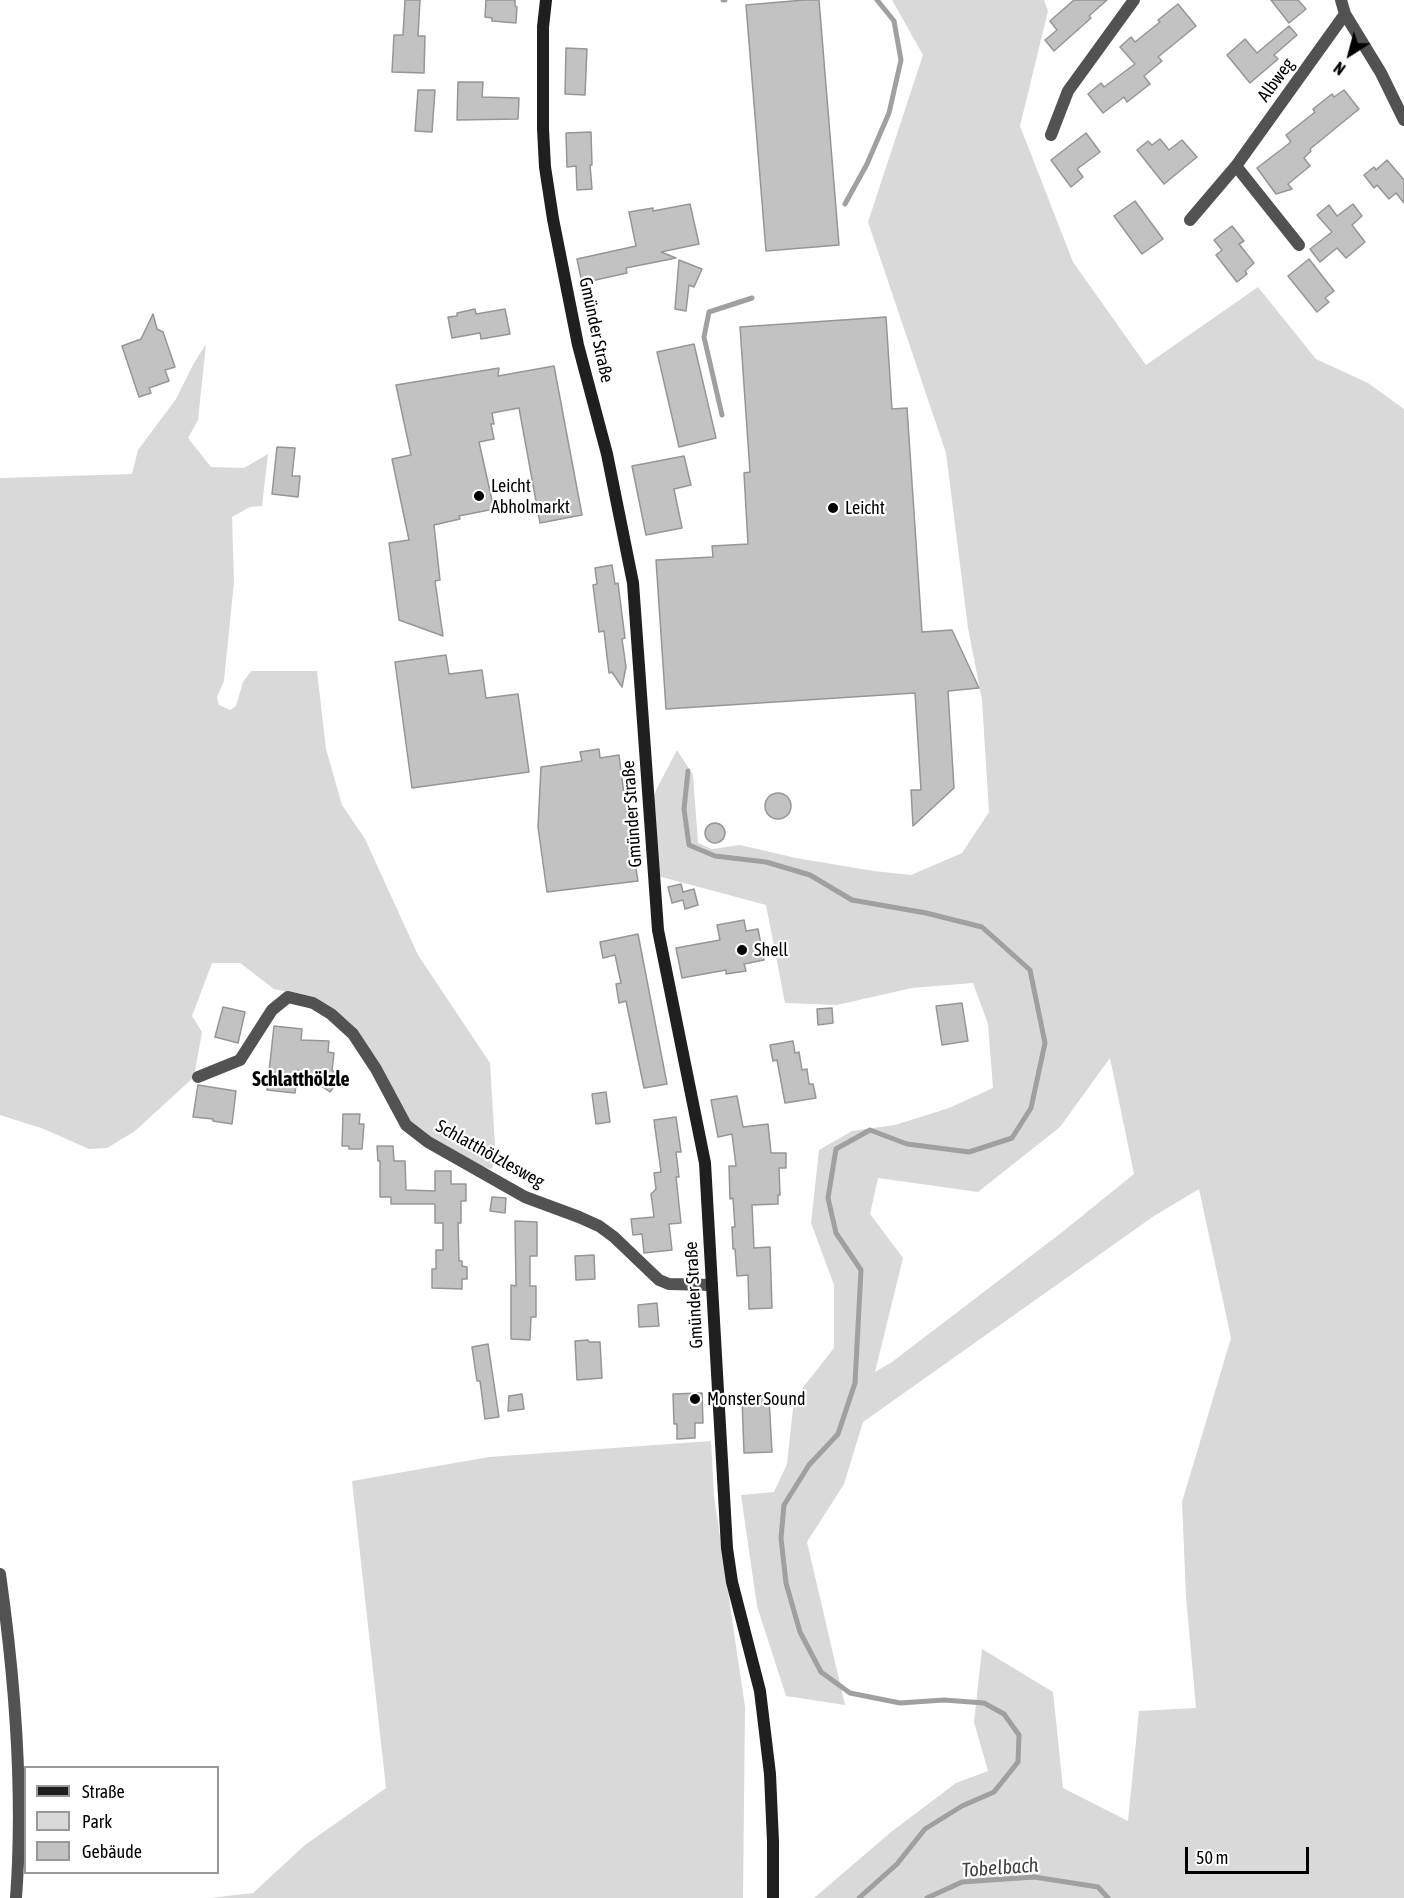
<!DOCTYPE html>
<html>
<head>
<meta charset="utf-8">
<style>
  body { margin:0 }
  #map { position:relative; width:1404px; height:1898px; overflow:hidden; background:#fff; font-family:"Asap Condensed",sans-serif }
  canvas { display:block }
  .legend { position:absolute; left:24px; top:1766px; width:195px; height:108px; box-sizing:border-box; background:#fff; border:2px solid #999; margin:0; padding:8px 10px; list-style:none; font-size:18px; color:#000 }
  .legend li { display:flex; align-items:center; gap:12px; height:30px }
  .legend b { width:30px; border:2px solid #999 }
  .north { position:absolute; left:1320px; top:24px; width:60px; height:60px; -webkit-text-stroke:4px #fff; paint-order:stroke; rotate:216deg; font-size:16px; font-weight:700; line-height:24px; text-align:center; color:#000 }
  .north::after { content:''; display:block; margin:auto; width:21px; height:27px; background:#000; clip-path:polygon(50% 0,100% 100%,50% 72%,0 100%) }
  .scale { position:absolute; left:1185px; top:1847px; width:124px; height:27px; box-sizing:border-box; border:3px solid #000; border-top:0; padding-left:8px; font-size:18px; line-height:21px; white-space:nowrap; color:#000; -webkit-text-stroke:4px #fff; paint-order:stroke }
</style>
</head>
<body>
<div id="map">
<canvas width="1404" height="1898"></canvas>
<ul class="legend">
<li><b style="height:8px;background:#1f1f1f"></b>Straße</li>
<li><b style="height:16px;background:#d9d9d9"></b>Park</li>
<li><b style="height:16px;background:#c2c2c2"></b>Gebäude</li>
</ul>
<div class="north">N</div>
<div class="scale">50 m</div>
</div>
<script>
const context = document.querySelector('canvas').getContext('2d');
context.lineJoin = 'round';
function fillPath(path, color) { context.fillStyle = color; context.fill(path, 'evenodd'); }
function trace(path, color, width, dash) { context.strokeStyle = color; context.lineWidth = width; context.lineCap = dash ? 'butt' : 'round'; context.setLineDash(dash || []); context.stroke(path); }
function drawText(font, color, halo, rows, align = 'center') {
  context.font = font + ' "Asap Condensed",sans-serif'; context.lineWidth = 4.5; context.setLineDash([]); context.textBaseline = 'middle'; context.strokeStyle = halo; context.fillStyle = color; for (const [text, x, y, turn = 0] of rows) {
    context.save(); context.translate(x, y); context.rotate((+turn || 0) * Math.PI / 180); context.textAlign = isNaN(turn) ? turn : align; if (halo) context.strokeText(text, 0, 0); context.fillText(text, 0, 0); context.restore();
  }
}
const green = new Path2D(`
  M892,0H1044L1048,11L1020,126L1073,262L1146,365L1258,287L1316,359L1368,383L1404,409V1898H814L891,1832L956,1783L988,1771L974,1722L982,1649L1053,1692L1063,1788L1128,1821L1139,1711L1196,1708L1186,1596L1182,1502L1231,1338L1199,1189L1154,1216L863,1422L844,1484L807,1542L845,1705L786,1696L757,1606L741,1495L774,1492L787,1464L794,1399L834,1348V1285L811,1223L819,1150L852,1131L895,1125L949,1108L993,1088L988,1024L973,983L912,988L837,1005L785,1003L766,905L654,875L649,813L656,790L677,750L693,775L698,843L712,849L740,845L796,858L874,871L911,875L962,853L989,812L982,700L968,628L946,453L868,222L923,55ZM1110,1058L1134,1174L1061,1233L892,1362L875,1372L903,1258L870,1214L878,1178L978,1192L1060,1127Z
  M206,344L198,420L188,438L211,467L244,468L268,454L262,506L250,507L232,517L234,582L224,681L217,697L219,705L230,710L236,706L243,682L251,671H317L326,749L342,805L365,839L418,955L490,1063L496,1162L491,1169L470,1163L413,1127L361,1036L292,993L274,989L240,963H212L192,1016L202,1032L194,1077L135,1131L107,1148L89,1149L44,1129L0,1115V478L132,474L138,450L176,399L194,363Z
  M711,1441L714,1496L745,1707L743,1898H210L253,1893L305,1845L386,1788L352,1481L489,1457Z`);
const stream = new Path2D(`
  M723,0H725
  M845,204L867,164L889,113L901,60L894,21L877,0
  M722,415L704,337L709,312L752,298
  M688,771L684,809L689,845L715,856L766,862L810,875L852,900L926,913L982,927L1030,970L1045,1043L1031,1108L1012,1138L969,1152L907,1144L870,1130L836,1149L828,1198L836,1233L861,1270L855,1383L838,1434L809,1465L784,1505L781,1538L786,1583L800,1632L821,1672L850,1693L900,1703L944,1700L984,1703L1004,1714L1019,1735L1018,1762L994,1792L962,1806L925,1829L897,1864L859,1898
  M927,1898L962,1882L1034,1877L1098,1887L1108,1898`);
const building = new Path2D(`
  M405,0H420L418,36H425L424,73L392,72L394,35H403Z
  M486,0H515V6L517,7L516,23L492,21V18L485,17Z
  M804,0H819L839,245L766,251L746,5Z
  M1074,0H1107L1089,16L1091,18L1054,51L1045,40L1057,30L1050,21Z
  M1271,0H1298L1306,9L1289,23Z
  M1178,4L1196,26L1158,57L1162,61L1144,76L1150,84L1127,102L1124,97L1103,113L1088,94L1101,83L1104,87L1135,64L1120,47L1131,37L1135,42L1160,22L1158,20Z
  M1289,26L1297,35L1274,55L1278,59L1250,83L1227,55L1245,39L1257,53Z
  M566,48L587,49L585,95L565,94Z
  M458,82H483L482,97L519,98L518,119L457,120Z
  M418,90H435L432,132L415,131Z
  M1344,90L1359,109L1310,149L1311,151L1304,158L1310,166L1288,184L1292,189L1276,194L1257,168L1291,142L1286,135L1315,112L1313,109L1332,94L1334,97Z
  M591,132L592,165H590L592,189L577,190L576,166L567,167L566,133Z
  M1086,133L1100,152L1077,169L1083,177L1071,187L1051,160Z
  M1160,139L1169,150L1182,140L1197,157L1164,184L1137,150L1148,141L1152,145Z
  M1387,160L1404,180V203L1396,193L1389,199L1377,185L1374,188L1364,175L1374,167L1376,170Z
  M1135,201L1163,239L1142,254L1114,216Z
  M690,204L699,244L661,252L676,258L626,268L627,273L582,283L577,259L636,246L629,212L653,208V211Z
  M1353,204L1362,216L1352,225L1365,242L1346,258L1337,248L1320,262L1310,249L1332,232L1317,215L1329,205L1337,216Z
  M1232,226L1244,241L1239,244L1254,263L1245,271L1247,274L1237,282L1216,255L1222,250L1214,240Z
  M1309,259L1334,291L1325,298L1329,302L1317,312L1288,276Z
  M679,260L702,269L694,287L689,285L686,311L675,309Z
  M475,309L476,314L505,309L510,334L481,339L480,333L452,338L448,317L457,316V313Z
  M153,314L157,329L163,332L175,367L165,370L169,381L149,388L151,393L139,397L122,346L141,339Z
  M886,317L892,409L907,408L922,632L952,630L979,688L948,691L954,788L913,826L911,790H921L915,693L666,709L656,560L713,557L712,546L748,544L744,473L750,472L740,327Z
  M694,344L716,438L679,447L657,352Z
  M554,366L582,515L540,523L519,408L492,413L494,424H491L494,439L479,442L494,509L459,516L460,519L434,525L440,580L435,581L443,636L399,620L389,543L409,540L392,459L411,455L396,385L499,368L498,376Z
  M277,447L295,448L292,476H300L298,497L272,494Z
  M684,456L691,485L674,489L682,528L646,535L632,466Z
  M612,565L615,584L618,583L625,638L622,639L626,667L622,687L612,672L609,673L604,631L599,632L593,585L597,584L595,568Z
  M446,655L449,674L482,670L486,698L518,694L529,772L412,788L395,662Z
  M599,749L600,758L619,755L625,802L638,881L547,892L538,827L541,767L582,761L580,752Z
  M765 806a13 13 0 1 1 26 0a13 13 0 1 1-26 0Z
  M705 833a10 10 0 1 1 20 0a10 10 0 1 1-20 0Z
  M681,884L683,892L694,889L698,905L685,909L683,900L672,903L668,887Z
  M744,920L746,931L758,929L764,960L744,964L746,971L726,974V970L682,978L676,948L720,940L717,925Z
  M638,934L667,1084L644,1088L626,1001L619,1003L616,984L621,983L615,955L603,958L600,942Z
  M962,1003L968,1041L942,1045L936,1006Z
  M223,1007L245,1012L238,1043L215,1037Z
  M832,1008L833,1023L818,1025L817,1009Z
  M274,1026L302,1029L301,1040L329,1041L328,1052L334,1053L332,1070L341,1077L330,1092L298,1070L295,1093L267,1090Z
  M793,1041L795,1053L799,1052L802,1070L807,1069L809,1084H813L816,1098L785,1103L777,1060L773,1061L770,1045Z
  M198,1085L236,1091L232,1124L213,1121V1119L193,1117Z
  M606,1092L610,1122L596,1124L592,1094Z
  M737,1096L743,1127L768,1124L771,1153H786V1168H779L780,1195H778V1204L752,1205L754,1248L770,1247L772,1308L749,1309L748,1275L737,1276L735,1249H733L732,1227H735L733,1198L730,1199L729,1166H736L732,1134L718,1137L711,1100Z
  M343,1114H360L359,1124H364L362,1149H349V1146H342Z
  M676,1117L681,1152H676L679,1177H676L681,1223L669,1224L672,1250L644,1253L642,1234L633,1235L631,1219L654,1217L651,1194L656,1189L654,1173L661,1172L654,1120Z
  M377,1146H393L394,1161H405L406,1190L435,1191V1171H451V1184H466V1201H461V1223H458L459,1261H462V1266L467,1267V1279H462V1289L432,1288V1269H436V1250H443V1223H435V1204H391V1197H380V1161H378Z
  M492,1197L506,1198L505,1213L490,1211Z
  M515,1221L537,1222V1256H530V1286H536V1317H531L530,1340L511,1339V1285L516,1286Z
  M594,1255L595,1279L576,1280L575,1256Z
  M657,1303L659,1326L639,1327L638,1305Z
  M588,1340L589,1342H600L602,1378L577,1380L575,1341Z
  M488,1344L499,1417L485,1419L480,1381H477L472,1347Z
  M702,1393L703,1423H695V1438L677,1439V1424H674L673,1394Z
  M522,1394L524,1409L508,1411L509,1396Z
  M769,1398L772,1452L744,1453L742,1399Z`);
const street = new Path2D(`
  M1341,0L1345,14L1381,73L1404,120
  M1051,135L1068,91L1134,0
  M1236,166L1299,245
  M1190,220L1236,166L1345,14
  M198,1077L240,1060L272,1010L288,997L313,1003L331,1014L353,1034L376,1069L406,1125L428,1142L525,1197L579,1217L599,1226L614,1237L659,1280L669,1284L712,1285
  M0,1574C15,1680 24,1790 16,1898`);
const secondary = new Path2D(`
  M546,0L543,27V129L545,167L553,219L578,345L607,454L633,583L658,930L705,1163L727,1548L732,1582L760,1691L770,1774L773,1842V1898`);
const markers = [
  [479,496,6,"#000"],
  [833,508,6,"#000"],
  [742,950,6,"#000"],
  [695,1399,6,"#000"]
];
const streetNames = [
  ["Albweg",1276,80,-54],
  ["Gmünder Straße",596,330,78],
  ["Gmünder Straße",632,814,-94],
  ["Schlatthölzlesweg",490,1154,29],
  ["Gmünder Straße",694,1295,-93]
];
const poiNames = [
  ["Leicht",491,486],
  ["Abholmarkt",491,507],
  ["Leicht",845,508],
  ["Shell",754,950],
  ["Monster Sound",707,1399]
];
const neighbourhoodNames = [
  ["Schlatthölzle",301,1080]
];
const waterNames = [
  ["Tobelbach",1000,1868,-4]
];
fillPath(green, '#d9d9d9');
trace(stream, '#a0a0a0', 5);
fillPath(building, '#c2c2c2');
trace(building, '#969696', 1.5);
trace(street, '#525252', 12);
trace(secondary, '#1f1f1f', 12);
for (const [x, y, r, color] of markers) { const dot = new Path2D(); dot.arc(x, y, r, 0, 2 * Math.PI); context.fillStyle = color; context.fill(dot); trace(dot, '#fff', 2); }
drawText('18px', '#000', '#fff', streetNames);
drawText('18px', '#000', '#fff', poiNames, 'left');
drawText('bold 20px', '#000', '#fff', neighbourhoodNames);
drawText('italic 20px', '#414141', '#fff', waterNames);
</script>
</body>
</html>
